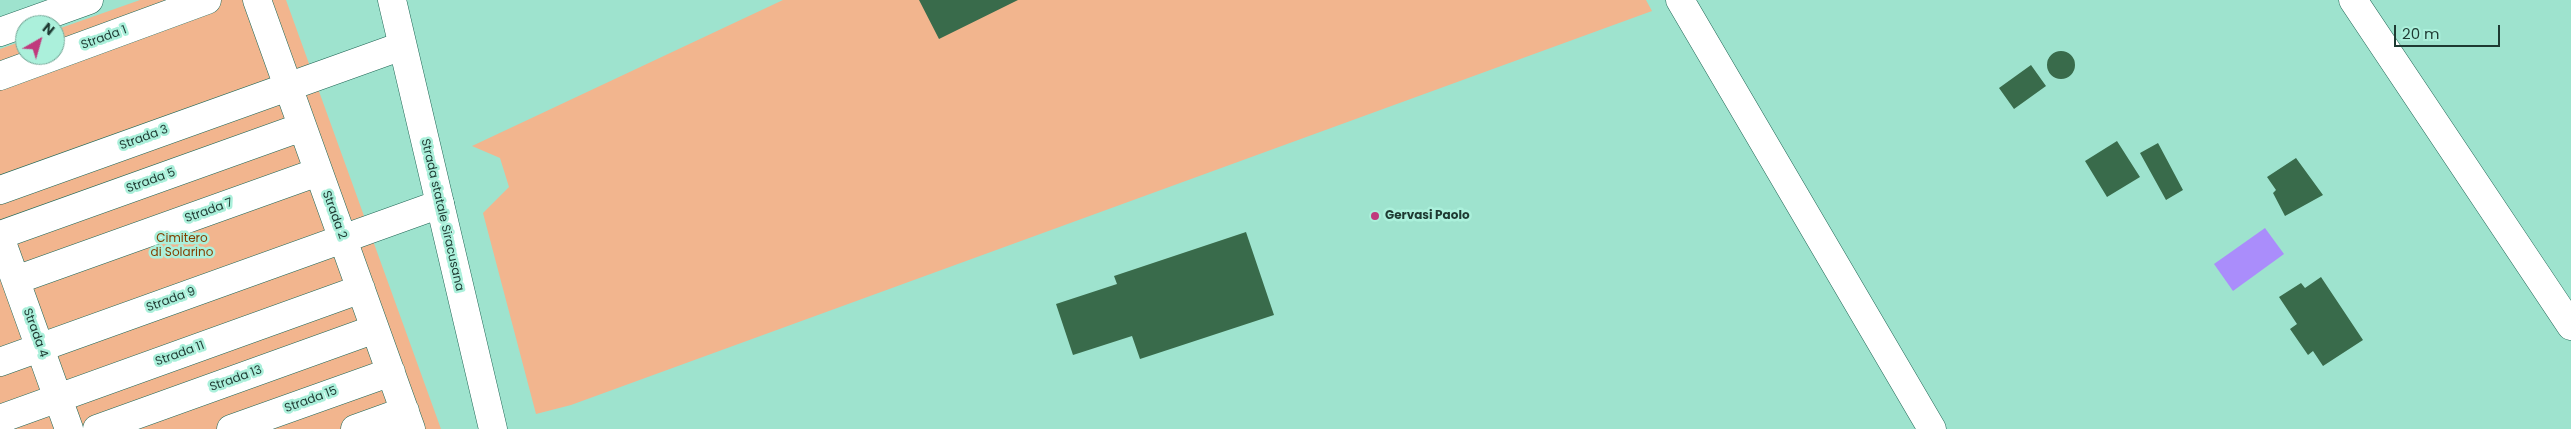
<!DOCTYPE html>
<html>
<head>
<meta charset="utf-8">
<style>
  body { margin:0 }
  #map { position:relative; width:2571px; height:429px; overflow:hidden; background:#9ee3ce; font-family:Poppins,sans-serif }
  canvas { display:block }
  .north { position:absolute; left:15px; top:15px; width:50px; height:50px; box-sizing:border-box; background:#abf0db; border:1px solid #73a797; border-radius:50%; rotate:38deg; font-size:14px; font-weight:700; line-height:20px; text-align:center; color:#1e3a32 }
  .north::after { content:''; display:block; margin:auto; width:18px; height:22px; background:#c03a7d; clip-path:polygon(50% 0,100% 100%,50% 72%,0 100%) }
  .scale { position:absolute; left:2394px; top:25px; width:106px; height:22px; box-sizing:border-box; border:2px solid #1e3a32; border-top:0; padding-left:6px; font-size:15px; line-height:18px; white-space:nowrap; color:#1e3a32; -webkit-text-stroke:4px #abf0db; paint-order:stroke }
</style>
</head>
<body>
<div id="map">
<canvas width="2571" height="429"></canvas>
<div class="north">N</div>
<div class="scale">20 m</div>
</div>
<script>
const context = document.querySelector('canvas').getContext('2d');
context.lineJoin = 'round';
function fillPath(path, color) { context.fillStyle = color; context.fill(path, 'evenodd'); }
function trace(path, color, width, dash) { context.strokeStyle = color; context.lineWidth = width; context.lineCap = dash ? 'butt' : 'round'; context.setLineDash(dash || []); context.stroke(path); }
function drawText(font, color, halo, rows, align = 'center') {
  context.font = font + ' Poppins,sans-serif'; context.lineWidth = 5; context.setLineDash([]); context.textBaseline = 'middle'; context.strokeStyle = halo; context.fillStyle = color; for (const [text, x, y, turn = 0] of rows) {
    context.save(); context.translate(x, y); context.rotate((+turn || 0) * Math.PI / 180); context.textAlign = isNaN(turn) ? turn : align; if (halo) context.strokeText(text, 0, 0); context.fillText(text, 0, 0); context.restore();
  }
}
const green = new Path2D(`
  M140,0H286L441,429H0V49L25,40V55H55V30Z
  M783,0H1646L1652,11L571,405L536,414L483,213L509,187L500,158L472,146Z`);
const water = new Path2D(`
  M2265,228L2284,254L2233,291L2214,264Z`);
const building = new Path2D(`
  M919,0H1018L939,39Z
  M2047 65a14 14 0 1 1 28 0a14 14 0 1 1-28 0Z
  M2031,65L2046,86L2014,109L1999,88Z
  M2117,141L2140,177L2107,197L2085,161Z
  M2158,143L2183,190L2166,200L2140,153Z
  M2296,158L2323,195L2285,216L2273,193L2276,190L2267,177Z
  M1246,232L1274,315L1140,359L1132,336L1073,355L1056,304L1117,284L1114,276Z
  M2321,277L2363,340L2323,366L2313,351L2308,355L2290,329L2297,324L2279,297L2301,283L2305,288Z`);
const minor = new Path2D(`
  M257,0L411,429
  M1680,0L1932,429
  M2353,0L2571,326
  M0,32L89,0
  M0,76L207,0
  M0,190L402,46
  M0,235L302,127
  M0,237L69,429
  M16,280L318,172
  M0,362L440,204
  M0,419L361,289
  M97,429L375,329
  M231,429L391,372
  M355,429L405,411`);
const major = new Path2D(`
  M392,0L493,429`);
const markers = [
  [1375,216,5,"#c03a7d"]
];
const streetNames = [
  ["Strada 1",104,38,-20],
  ["Strada 3",144,138,-20],
  ["Strada 5",151,181,-20],
  ["Strada 7",209,211,-20],
  ["Strada 2",334,215,70],
  ["Strada statale Siracusana",442,215,77],
  ["Strada 9",171,300,-20],
  ["Strada 4",35,333,70],
  ["Strada 11",180,354,-20],
  ["Strada 13",236,379,-20],
  ["Strada 15",311,400,-20]
];
const poiNames = [
  ["Gervasi Paolo",1385,216]
];
const parkNames = [
  ["Cimitero",182,239],
  ["di Solarino",182,253]
];
fillPath(green, '#f2b58e');
fillPath(water, '#aa8dfb');
fillPath(building, '#396b4b');
trace(minor, '#1e6554', 29);
trace(major, '#1e6554', 29);
trace(minor, '#fff', 28);
trace(major, '#fff', 28);
for (const [x, y, r, color] of markers) { const dot = new Path2D(); dot.arc(x, y, r, 0, 2 * Math.PI); context.fillStyle = color; context.fill(dot); trace(dot, '#abf0db', 2); }
drawText('12px', '#1e3a32', '#abf0db', streetNames);
drawText('bold 12px', '#1e3a32', '#abf0db', poiNames, 'left');
drawText('12px', '#823f00', '#abf0db', parkNames);
</script>
</body>
</html>
